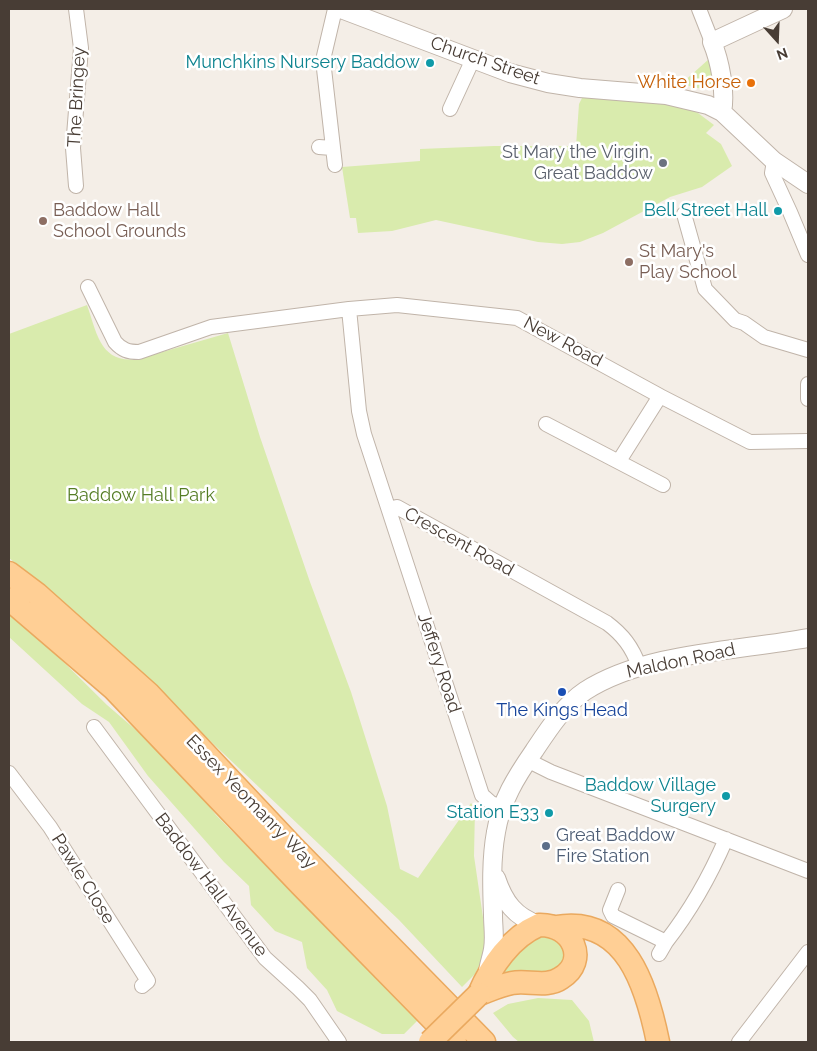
<!DOCTYPE html>
<html>
<head>
<meta charset="utf-8">
<style>
  body { margin:0 }
  #map { position:relative; width:817px; height:1051px; overflow:hidden; background:#f4eee7; font-family:Raleway,sans-serif }
  canvas { display:block }
  .frame { position:absolute; inset:0; border:10px solid #483d35; pointer-events:none }
  .north { position:absolute; left:752px; top:15px; width:50px; height:50px; -webkit-text-stroke:4px #fff; paint-order:stroke; rotate:160deg; font-size:14px; font-weight:700; line-height:20px; text-align:center; color:#483d35 }
  .north::after { content:''; display:block; margin:auto; width:18px; height:22px; background:#483d35; clip-path:polygon(50% 0,100% 100%,50% 72%,0 100%) }
</style>
</head>
<body>
<div id="map">
<canvas width="817" height="1051"></canvas>
<div class="frame"></div>
<div class="north">N</div>
</div>
<script>
const context = document.querySelector('canvas').getContext('2d');
context.lineJoin = 'round';
function fillPath(path, color) { context.fillStyle = color; context.fill(path, 'evenodd'); }
function trace(path, color, width, dash) { context.strokeStyle = color; context.lineWidth = width; context.lineCap = dash ? 'butt' : 'round'; context.setLineDash(dash || []); context.stroke(path); }
function drawText(font, color, halo, rows, align = 'center') {
  context.font = font + ' Raleway,sans-serif'; context.lineWidth = 5; context.setLineDash([]); context.textBaseline = 'middle'; context.strokeStyle = halo; context.fillStyle = color; for (const [text, x, y, turn = 0] of rows) {
    context.save(); context.translate(x, y); context.rotate((+turn || 0) * Math.PI / 180); context.textAlign = isNaN(turn) ? turn : align; if (halo) context.strokeText(text, 0, 0); context.fillText(text, 0, 0); context.restore();
  }
}
const green = new Path2D(`
  M709,59L713,78L710,87L702,89L681,84Z
  M583,96L664,104L687,108L698,113L714,125L706,133L721,144L732,166L702,187L670,197L603,233L580,242L562,244L538,242L436,220L392,231L358,233L356,218H350L342,167L420,161V149L494,146H576L579,104Z
  M87,305C97,333 100,364 138,359L228,333L260,437L310,582L351,692L387,806L400,869L418,878L471,803L475,808L474,856L485,931V954L475,974L462,987L399,920L68,606L9,558V334Z
  M9,608L107,705L180,768L216,815L418,1020L404,1034H382L337,1011L327,990L307,968L302,942L275,931L251,905L249,886L224,862L148,776L109,722L82,704L9,637Z
  M547,933L567,950L560,972L496,977L513,951Z
  M538,998L572,1000L589,1021L594,1042H519L513,1037L493,1013L508,1004Z`);
const minor = new Path2D(`
  M335,9L323,60L335,165
  M699,9L712,42
  M450,109L473,59
  M319,147L332,148
  M774,161L772,173L790,212L808,255
  M76,186L73,148L81,48L76,9
  M684,214L705,289L735,320L744,323L764,337L808,350
  M88,287L115,342C122,350 128,352 139,352L211,327L349,309L397,305L517,318L660,396L750,442L808,441
  M349,309L359,411L364,434L482,795L491,803L501,807
  M808,384V399
  M546,424L663,485
  M619,461L660,396
  M390,509L397,507L607,623C623,635 632,647 639,666
  M94,727L265,958L298,988L310,1000L339,1042
  M527,760L551,772L808,871
  M9,773L50,827L148,981L142,986
  M618,890L610,910L613,916L666,942C691,910 710,876 726,839
  M659,954L666,942
  M739,1042L808,952`);
const tertiary = new Path2D(`
  M341,9L510,73L548,83L580,88L666,95L708,105L722,112L774,161L808,184
  M722,112C726,92 720,61 712,42L783,9
  M496,878C504,902 515,917 539,925
  M488,971C489,964 492,956 493,949C495,938 493,926 493,915C492,888 491,859 496,832C501,801 516,777 534,751C548,730 564,705 585,691C646,652 738,651 808,638`);
const primary = new Path2D(`
  M9,573L37,594L149,694L293,847L484,1042
  M9,599L114,689L301,885L455,1042
  M539,925C573,924 589,961 561,978C547,988 528,980 512,983C501,985 490,990 479,994C491,966 511,937 539,925Z
  M556,927C626,915 647,988 658,1042`);
const primaryBridge = new Path2D(`
  M430,1042L479,994`);
const markers = [
  [430,63,5,"#0f9aa8"],
  [751,83,5,"#e8710a"],
  [663,163,5,"#6b7280"],
  [778,211,5,"#0f9aa8"],
  [43,221,5,"#8d6e63"],
  [629,262,5,"#8d6e63"],
  [562,692,5,"#1a4fb4"],
  [726,796,5,"#0f9aa8"],
  [549,813,5,"#0f9aa8"],
  [546,846,5,"#5c6f8a"]
];
const streetNames = [
  ["Church Street",485,61,19],
  ["The Bringey",77,97,-87],
  ["New Road",563,342,28],
  ["Crescent Road",459,542,29],
  ["Maldon Road",681,661,-12],
  ["Jeffery Road",439,663,72],
  ["Essex Yeomanry Way",251,802,46],
  ["Pawle Close",83,879,58],
  ["Baddow Hall Avenue",211,885,53]
];
const cultureNames = [
  ["Munchkins Nursery Baddow",420,63],
  ["Bell Street Hall",768,211],
  ["Baddow Village",716,786],
  ["Surgery",716,807],
  ["Station E33",539,813]
];
const foodNames = [
  ["White Horse",741,83]
];
const worshipNames = [
  ["St Mary the Virgin,",653,153],
  ["Great Baddow",653,174]
];
const educationNames = [
  ["Baddow Hall",53,211],
  ["School Grounds",53,232],
  ["St Mary's",639,252],
  ["Play School",639,273]
];
const parkNames = [
  ["Baddow Hall Park",141,496]
];
const transitNames = [
  ["The Kings Head",562,711]
];
const serviceNames = [
  ["Great Baddow",556,836],
  ["Fire Station",556,857]
];
fillPath(green, '#d9ebad');
trace(minor, '#c0b4a9', 16);
trace(tertiary, '#c0b4a9', 20);
trace(primary, '#eaa95f', 25);
trace(minor, '#fff', 14);
trace(tertiary, '#fff', 18);
trace(primary, '#ffcf95', 22);
trace(primaryBridge, '#eaa95f', 25, []);
trace(primaryBridge, '#ffcf95', 22);
for (const [x, y, r, color] of markers) { const dot = new Path2D(); dot.arc(x, y, r, 0, 2 * Math.PI); context.fillStyle = color; context.fill(dot); trace(dot, '#fff', 2); }
drawText('18px', '#483d35', '#fff', streetNames);
drawText('18px', '#0d838f', '#fff', cultureNames, 'right');
drawText('18px', '#c56008', '#fff', foodNames, 'right');
drawText('18px', '#5b616d', '#fff', worshipNames, 'right');
drawText('18px', '#785e54', '#fff', educationNames, 'left');
drawText('18px', '#557d25', '#fff', parkNames);
drawText('18px', '#164399', '#fff', transitNames);
drawText('18px', '#4e5e75', '#fff', serviceNames, 'left');
</script>
</body>
</html>
